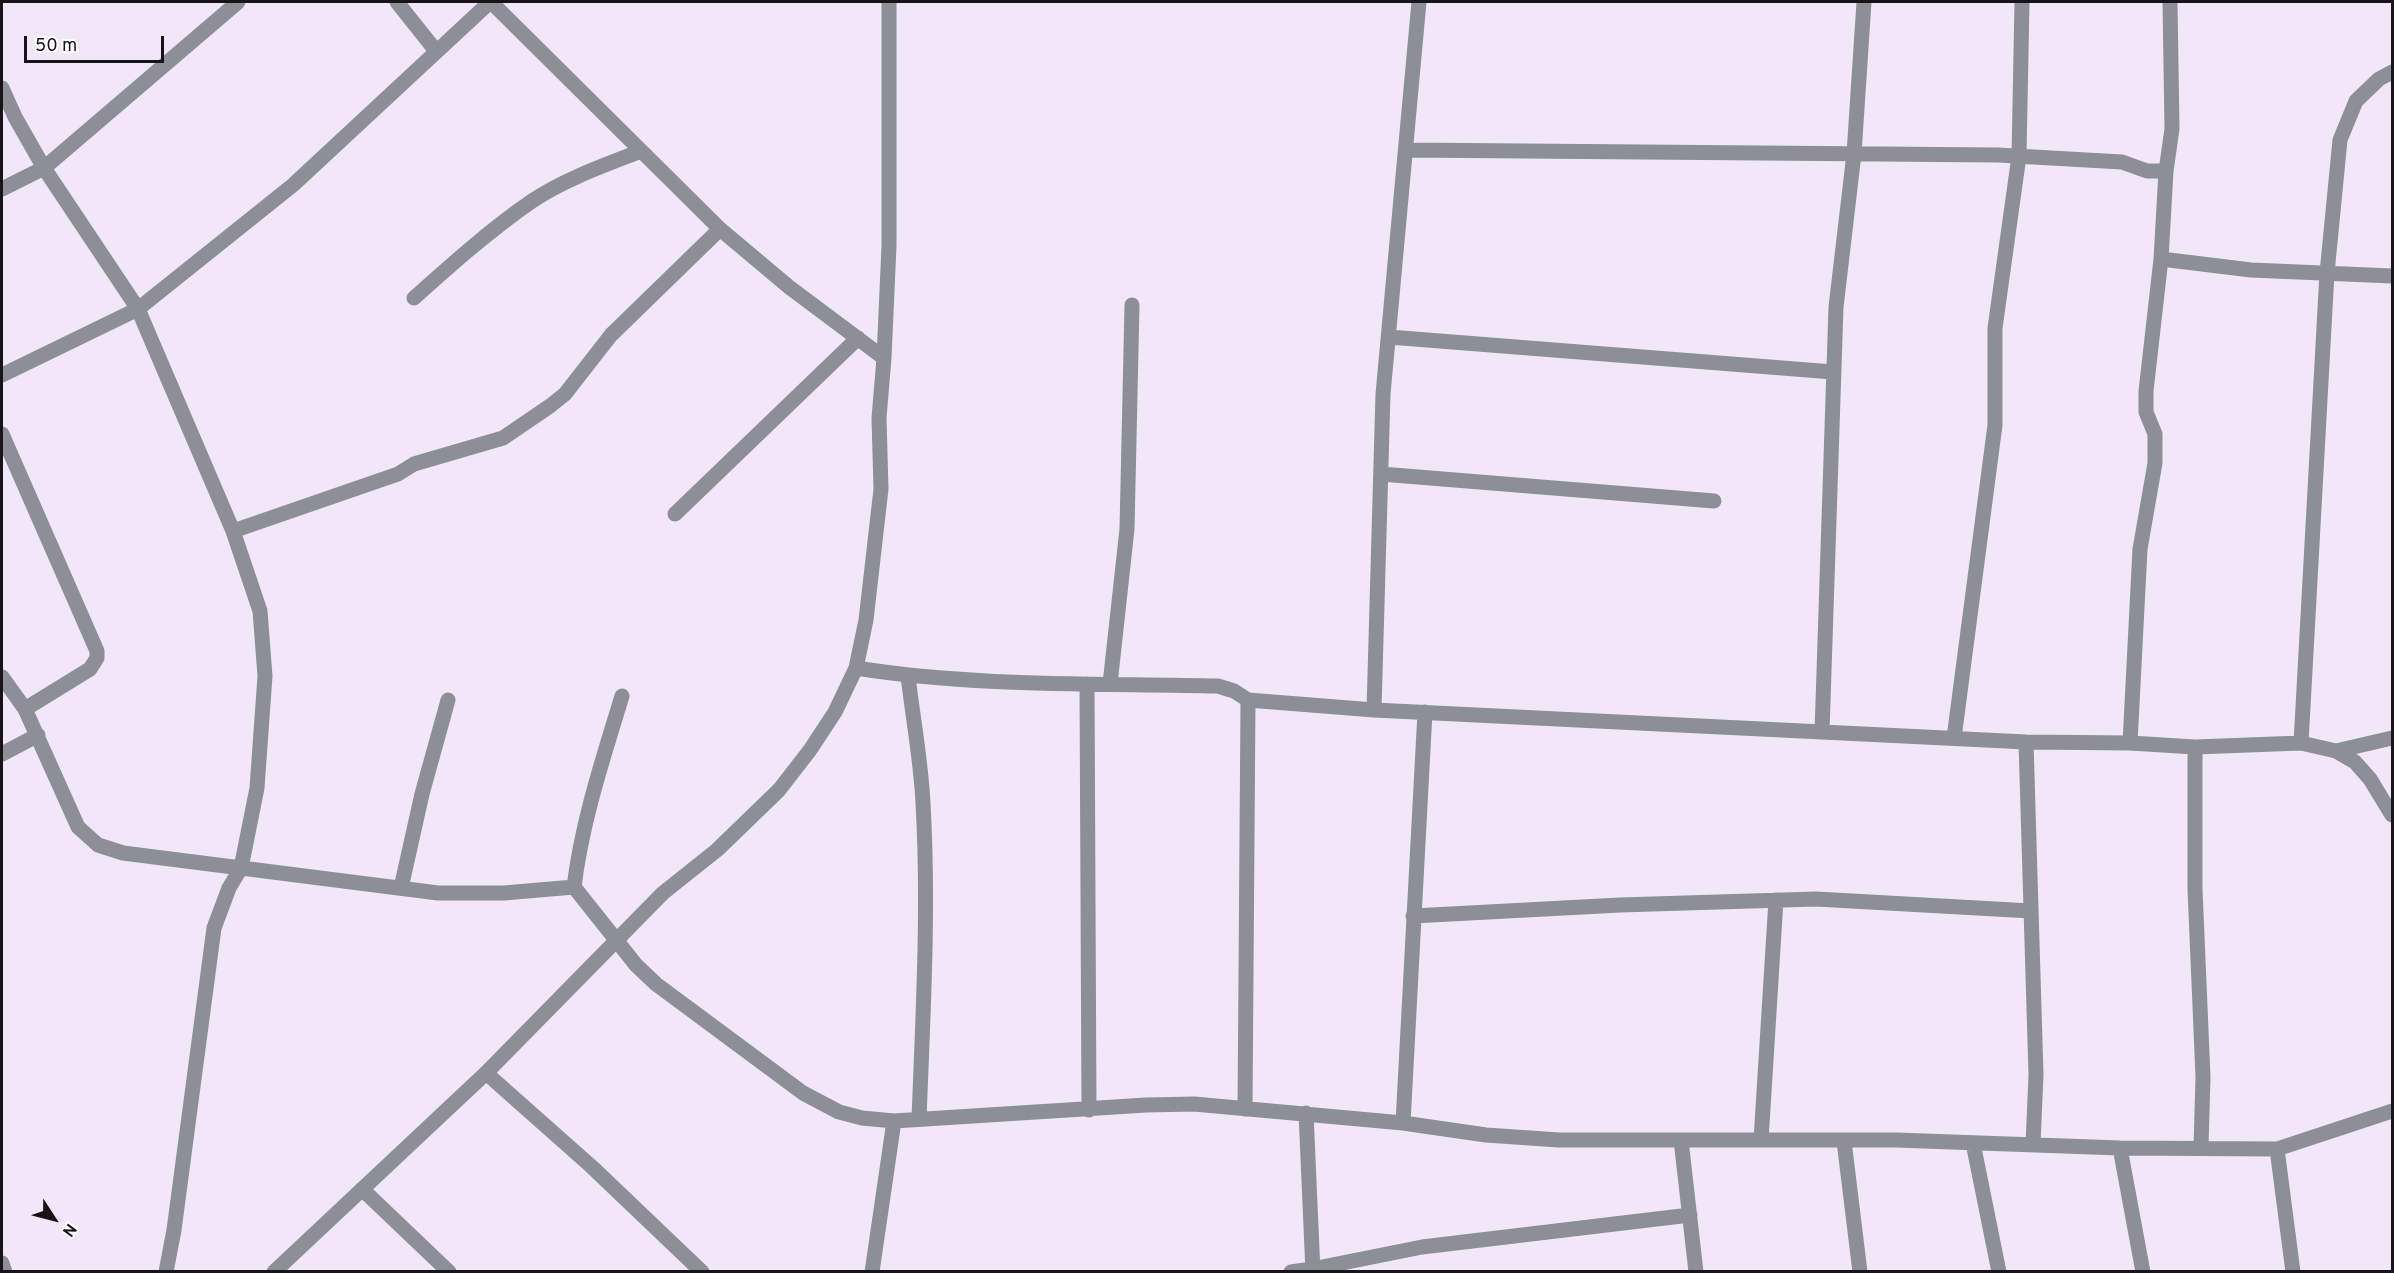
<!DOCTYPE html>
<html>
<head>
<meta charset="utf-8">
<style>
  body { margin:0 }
  #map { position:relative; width:2394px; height:1273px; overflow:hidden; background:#f2e7f8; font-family:Overpass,sans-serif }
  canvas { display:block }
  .frame { position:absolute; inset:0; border:3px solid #171319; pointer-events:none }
  .north { position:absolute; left:24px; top:1189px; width:60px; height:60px; -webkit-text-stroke:4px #fff; paint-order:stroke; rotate:126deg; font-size:16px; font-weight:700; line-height:24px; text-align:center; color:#171319 }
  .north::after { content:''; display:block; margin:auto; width:21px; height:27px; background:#171319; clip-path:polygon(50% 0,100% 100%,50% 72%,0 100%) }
  .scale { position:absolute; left:24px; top:36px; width:140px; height:27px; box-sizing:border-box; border:3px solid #171319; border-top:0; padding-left:8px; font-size:18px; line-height:21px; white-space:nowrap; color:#171319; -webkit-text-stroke:4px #fff; paint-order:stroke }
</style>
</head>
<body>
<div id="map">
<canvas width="2394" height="1273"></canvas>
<div class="frame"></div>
<div class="north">N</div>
<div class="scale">50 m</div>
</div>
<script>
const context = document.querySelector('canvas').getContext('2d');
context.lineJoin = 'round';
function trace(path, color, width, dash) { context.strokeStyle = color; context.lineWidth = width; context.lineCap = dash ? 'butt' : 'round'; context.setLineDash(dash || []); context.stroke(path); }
const street = new Path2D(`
  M397,2L436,51
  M491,2L720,229L789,287L884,358
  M2,88L15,117L44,168L138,309L233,531L260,611L265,676L257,788L241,868L229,888L214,928L174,1230L166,1272
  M1406,150L1998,155L2122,162L2147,171H2166L2161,259L2146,391V412L2155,434V463L2140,549L2130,743
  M2166,171L2172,129L2170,2
  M2,189L44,168L238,2
  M2161,259L2251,270L2392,276
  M414,298C452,264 490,230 532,201C565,179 605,165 641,151
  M1389,337L1833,372
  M2,375L138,309L293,185L490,2
  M2,434L97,651V658L90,669L25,709
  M1381,474L1714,501
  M675,514L858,338
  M233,531L398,474L414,464L503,438L550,406L565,394L611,335L720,229
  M856,668C976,687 1098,683 1218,686L1234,691L1248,700L1374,710L2026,742L2130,743L2195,747L2301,743L2336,751L2355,762L2370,779L2392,815
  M908,676C913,719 921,761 923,803C929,908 923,1014 919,1119
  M2,677L25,709L78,827L98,845L123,853L438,893H504L574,887L636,965L656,984L803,1093L839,1112L862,1118L894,1121L1146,1105L1194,1104L1403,1123L1486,1135L1559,1140H1896L2120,1148L2277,1149L2392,1111
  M1087,684L1089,1110
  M1110,684L1127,529L1132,305
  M1374,710L1383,394L1419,2
  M1822,732L1836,307L1854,154L1864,2
  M1954,738L1995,425V328L2019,156L2022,2
  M2026,742L2036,1075L2033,1144
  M2301,743L2327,273L2340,140L2356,101L2379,79L2392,72
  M2195,747V889L2203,1077L2201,1147
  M2336,751L2392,738
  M2,754L38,735
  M574,887C582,821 603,759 622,696
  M401,888L422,794L448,700
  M1413,916L1620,905L1816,899L2031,911
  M486,1073L592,1167L702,1272
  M1245,1109L1248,700
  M1306,1113L1313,1272
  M1403,1123L1425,712
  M1681,1140L1696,1272
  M1761,1140L1776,900
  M1844,1141L1860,1272
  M1973,1143L1999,1272
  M2120,1148L2143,1272
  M2277,1149L2293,1272
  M362,1189L449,1272
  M2,1263L5,1272
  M274,1272L486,1073L663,893L717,850L779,790L810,750L835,712L856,668L866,620L881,489L879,418L884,358L889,246V2
  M872,1272L894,1121
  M1291,1272L1312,1269L1422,1247L1690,1215`);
trace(street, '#8c8f96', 15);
</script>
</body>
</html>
